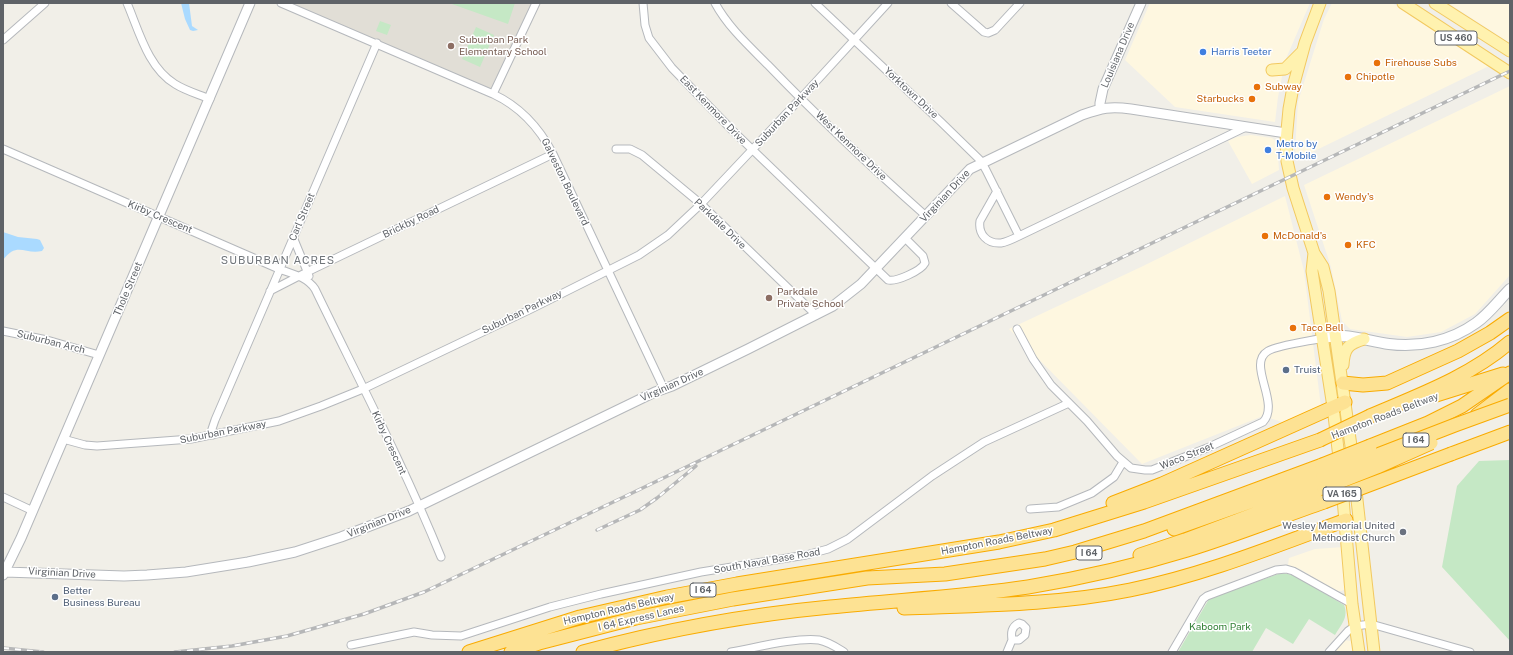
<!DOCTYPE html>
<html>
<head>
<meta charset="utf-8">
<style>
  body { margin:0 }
  #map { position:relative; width:1513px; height:655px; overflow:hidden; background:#f1efe8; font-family:"Public Sans",sans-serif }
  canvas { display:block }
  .frame { position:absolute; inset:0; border:4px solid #5f6368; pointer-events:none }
</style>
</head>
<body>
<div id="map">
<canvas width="1513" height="655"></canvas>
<div class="frame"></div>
</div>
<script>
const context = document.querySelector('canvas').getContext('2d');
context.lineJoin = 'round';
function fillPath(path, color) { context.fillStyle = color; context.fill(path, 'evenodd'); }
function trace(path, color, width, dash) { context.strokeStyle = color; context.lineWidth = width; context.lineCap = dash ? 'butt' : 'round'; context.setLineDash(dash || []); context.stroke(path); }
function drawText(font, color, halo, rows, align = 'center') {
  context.font = font + ' "Public Sans",sans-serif'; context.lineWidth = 3; context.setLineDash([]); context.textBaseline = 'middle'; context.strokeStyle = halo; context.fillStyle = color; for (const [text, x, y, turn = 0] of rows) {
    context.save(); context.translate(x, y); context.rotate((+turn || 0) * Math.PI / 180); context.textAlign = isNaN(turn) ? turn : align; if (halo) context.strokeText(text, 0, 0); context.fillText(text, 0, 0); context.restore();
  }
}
const commercial = new Path2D(`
  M1150,3H1310L1285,61L1278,97L1275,122L1175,107L1125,60Z
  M1332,3H1392L1489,66L1298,159L1295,150L1298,102L1324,19Z
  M1448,3H1510V43Z
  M1510,86V275L1475,314L1441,332L1407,337L1350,329L1342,321L1331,267L1304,185Z
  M1251,135L1272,138L1277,142L1279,170L1252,184L1228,141L1237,137Z
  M1285,196L1304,271L1321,407L1282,422L1263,416L1142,464L1009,329L1141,267Z
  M1344,547L1346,588L1342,591H1336L1300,569L1288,565L1289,558L1315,549Z
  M1344,640L1351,641L1354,646L1355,652H1334L1339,643Z`);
const education = new Path2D(`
  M289,3H532L491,89Z`);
const green = new Path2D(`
  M449,3H515L508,24Z
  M380,21L391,25L387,35L376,31Z
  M476,27L494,35L480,67L462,59Z
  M1510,460V641L1442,567L1457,486L1479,461Z
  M1281,573L1294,575L1344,605C1349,617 1341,625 1335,635L1309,619L1293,644L1266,628L1252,652H1178L1209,599Z`);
const water = new Path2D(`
  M181,3H189L192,26L198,30L193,31L190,30L185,19Z
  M3,232L18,237L37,239L40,240L44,248L42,251C25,255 17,241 3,260Z`);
const minor = new Path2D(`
  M127,3C139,31 148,68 175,84C186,91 198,94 210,99
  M281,3L493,94C521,107 539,127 553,154L664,389
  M643,3L645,25L649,38L672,68L732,130L888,280C896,282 921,271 925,263L923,256L905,238
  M715,3C728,27 749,46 768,65C818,117 872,168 926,216
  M815,3L941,122L981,161L986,170L1019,236
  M951,3L984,32L988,33L995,30L1020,3
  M3,40L45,3
  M493,94L536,3
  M3,149L279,269C293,274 307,277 315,289C358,378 404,466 441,557
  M616,149H630L642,155L701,204L816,315
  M997,191L980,221C978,234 987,244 1001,243C1007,242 1013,239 1019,236L1246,127
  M293,237L309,276
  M270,291L307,272L553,154
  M1017,329L1033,359L1051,385L1087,421L1117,456L1131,468L1145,470H1152L1207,448L1263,422C1281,403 1246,364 1268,351C1278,345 1310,341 1323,338
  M3,331L47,340L99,355
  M213,435L212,429L215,420L377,43
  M63,439L85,445L97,446L191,439L279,421L321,406L363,389L531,309L639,255L668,235L701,204L801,98L888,3
  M3,497L33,511
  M1030,509L1058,507L1092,493L1114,477L1123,462
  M1019,623L1022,624L1026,628L1025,635L1019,640H1012C1011,633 1011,627 1019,623Z
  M351,645L414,632L432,635L461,636L550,607L601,594L701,572L806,555L828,549L848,539L932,476L984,442L1069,403
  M731,652C754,648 797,637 819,640C829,642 836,647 844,652
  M1007,652L1012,640
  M1172,652L1203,599L1207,596L1276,570L1286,569L1293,571L1352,604
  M1329,652L1348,631L1355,626L1371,624L1470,652`);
const tertiary = new Path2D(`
  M1100,108V103L1103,89L1141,3
  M5,572L124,576L147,575L186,572L248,562L295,552L341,537L409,511L655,392L672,386L748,349L833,306L861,284L970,169L1082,115C1102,108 1110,106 1131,109L1286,133
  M3,575L21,538L250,3`);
const secondary = new Path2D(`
  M1323,338C1330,337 1337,336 1344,336C1359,337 1374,342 1389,344C1419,348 1451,341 1476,323C1489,314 1499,300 1510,289`);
const primary = new Path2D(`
  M1320,3L1305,43L1293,87L1289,109L1286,141L1287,161L1293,188L1314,253L1323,267L1329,291L1351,446L1374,652
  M1403,3L1510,73
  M1435,3L1510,51
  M1272,70L1285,69L1302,52
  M1314,253L1312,271L1333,407L1340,466
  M1343,365C1344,348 1348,344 1364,339
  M1342,487L1352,604L1359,652`);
const motorway = new Path2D(`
  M1343,383L1363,385L1387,383L1458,351L1490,333L1510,319
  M1436,395L1503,374
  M1477,415L1510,390
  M1370,416C1419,395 1469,377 1510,342
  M1370,446L1428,423L1462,406L1510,373
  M1451,454L1510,432
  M1113,503L1162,484L1345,402
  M1174,529L1323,476
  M1140,555L1185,540L1324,488
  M904,608C980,605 1056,605 1130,590C1204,575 1275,546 1346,520
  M469,652L580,617L667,597L737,584L999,542L1054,530L1144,502L1320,440
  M511,652L539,643L636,618L733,599L867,578L945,574L1045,559L1075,552L1144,531L1322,465
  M583,652C664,630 747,615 830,607C896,600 963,597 1028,587C1082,578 1135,566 1187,550C1233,536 1278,518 1324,502`);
const rail = new Path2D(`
  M597,530L640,510L657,498L696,466
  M3,648L43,652
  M175,652L232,646L287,636L364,614L424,592L628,495L1510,71`);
const motorwayBridge = new Path2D(`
  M1320,440L1370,416
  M1322,465L1370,446
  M1323,476L1455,425L1510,405
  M1324,488L1377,467L1431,443
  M1324,502L1451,454`);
const markers = [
  [451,46,4,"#8d6e63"],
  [1203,52,4,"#3f7fe0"],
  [1377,63,4,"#e8710a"],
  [1348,77,4,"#e8710a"],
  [1257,87,4,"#e8710a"],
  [1252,99,4,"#e8710a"],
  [1268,150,4,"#3f7fe0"],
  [1327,197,4,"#e8710a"],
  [1265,236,4,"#e8710a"],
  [1348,245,4,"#e8710a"],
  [769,298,4,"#8d6e63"],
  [1293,328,4,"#e8710a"],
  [1286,370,4,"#5c6f8a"],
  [1403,532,4,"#6b7280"],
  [55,597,4,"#5c6f8a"]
];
const shields = [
  [1456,38,42],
  [1416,440,26],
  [1342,494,38],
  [1089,553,26],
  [703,590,26]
];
const shieldNames = [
  ["US 460",1456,38],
  ["I 64",1416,440],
  ["VA 165",1342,494],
  ["I 64",1089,553],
  ["I 64",703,590]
];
const educationNames = [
  ["Suburban Park",459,40],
  ["Elementary School",459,52],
  ["Parkdale",777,292],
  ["Private School",777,304]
];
const shopNames = [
  ["Harris Teeter",1211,52],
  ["Metro by",1276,144],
  ["T-Mobile",1276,156]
];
const streetNames = [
  ["Louisiana Drive",1118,55,-67],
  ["Yorktown Drive",911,93,43],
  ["East Kenmore Drive",713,110,46],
  ["Suburban Parkway",787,113,-47],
  ["West Kenmore Drive",851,146,44],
  ["Galveston Boulevard",565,182,64],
  ["Virginian Drive",945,196,-47],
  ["Kirby Crescent",160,217,23],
  ["Carl Street",302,217,-67],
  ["Brickby Road",411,222,-26],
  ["Parkdale Drive",720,224,44],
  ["Thole Street",128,289,-67],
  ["Suburban Parkway",522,312,-26],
  ["Suburban Arch",51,342,14],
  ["Virginian Drive",672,385,-24],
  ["Hampton Roads Beltway",1385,416,-21],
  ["Suburban Parkway",223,432,-11],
  ["Kirby Crescent",389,443,65],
  ["Waco Street",1187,456,-22],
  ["Virginian Drive",379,522,-22],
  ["Hampton Roads Beltway",997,541,-11],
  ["South Naval Base Road",767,561,-10],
  ["Virginian Drive",62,573,3],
  ["Hampton Roads Beltway",619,609,-13],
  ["I 64 Express Lanes",641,618,-13]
];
const foodNames = [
  ["Firehouse Subs",1385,63],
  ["Chipotle",1356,77],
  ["Subway",1265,87],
  ["Starbucks",1244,99,"right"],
  ["Wendy's",1335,197],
  ["McDonald's",1273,236],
  ["KFC",1356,245],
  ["Taco Bell",1301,328]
];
const serviceNames = [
  ["Truist",1294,370],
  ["Better",63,591],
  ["Business Bureau",63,603]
];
const worshipNames = [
  ["Wesley Memorial United",1395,526],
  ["Methodist Church",1395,538]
];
const parkNames = [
  ["Kaboom Park",1220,627]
];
const neighbourhoodNames = [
  ["SUBURBAN ACRES",278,261]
];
fillPath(commercial, '#fef7e0');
fillPath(education, '#e1ded6');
fillPath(green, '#c5e8c5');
fillPath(water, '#aadaff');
trace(minor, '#b5b8bc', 9);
trace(tertiary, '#b5b8bc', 11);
trace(secondary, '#b6babf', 12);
trace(primary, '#f2c960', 13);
trace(motorway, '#f9ab00', 15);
trace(minor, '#fff', 7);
trace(tertiary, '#fff', 9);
trace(secondary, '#fff', 10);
trace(primary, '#fff2af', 11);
trace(motorway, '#fde293', 13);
trace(rail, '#b6b7b8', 3.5);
trace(rail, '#fff', 2, [6]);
trace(motorwayBridge, '#f9ab00', 15, []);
trace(motorwayBridge, '#fde293', 13);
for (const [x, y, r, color] of markers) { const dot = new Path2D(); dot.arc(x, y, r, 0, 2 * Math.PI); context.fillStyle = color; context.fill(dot); trace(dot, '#fff', 1.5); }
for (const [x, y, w] of shields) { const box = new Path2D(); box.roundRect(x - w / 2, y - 7, w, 14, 3); context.fillStyle = '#fff'; context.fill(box); trace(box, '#5f6368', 1); }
drawText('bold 9px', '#5f6368', null, shieldNames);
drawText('10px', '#785e54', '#fff', educationNames, 'left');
drawText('10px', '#366cbe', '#fff', shopNames, 'left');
drawText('10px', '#5f6368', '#fff', streetNames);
drawText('10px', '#c56008', '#fff', foodNames, 'left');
drawText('10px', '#4e5e75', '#fff', serviceNames, 'left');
drawText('10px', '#5b616d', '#fff', worshipNames, 'right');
drawText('10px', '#348238', '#fff', parkNames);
context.letterSpacing = '1px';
drawText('11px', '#70757a', '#fff', neighbourhoodNames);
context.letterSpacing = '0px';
</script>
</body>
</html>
